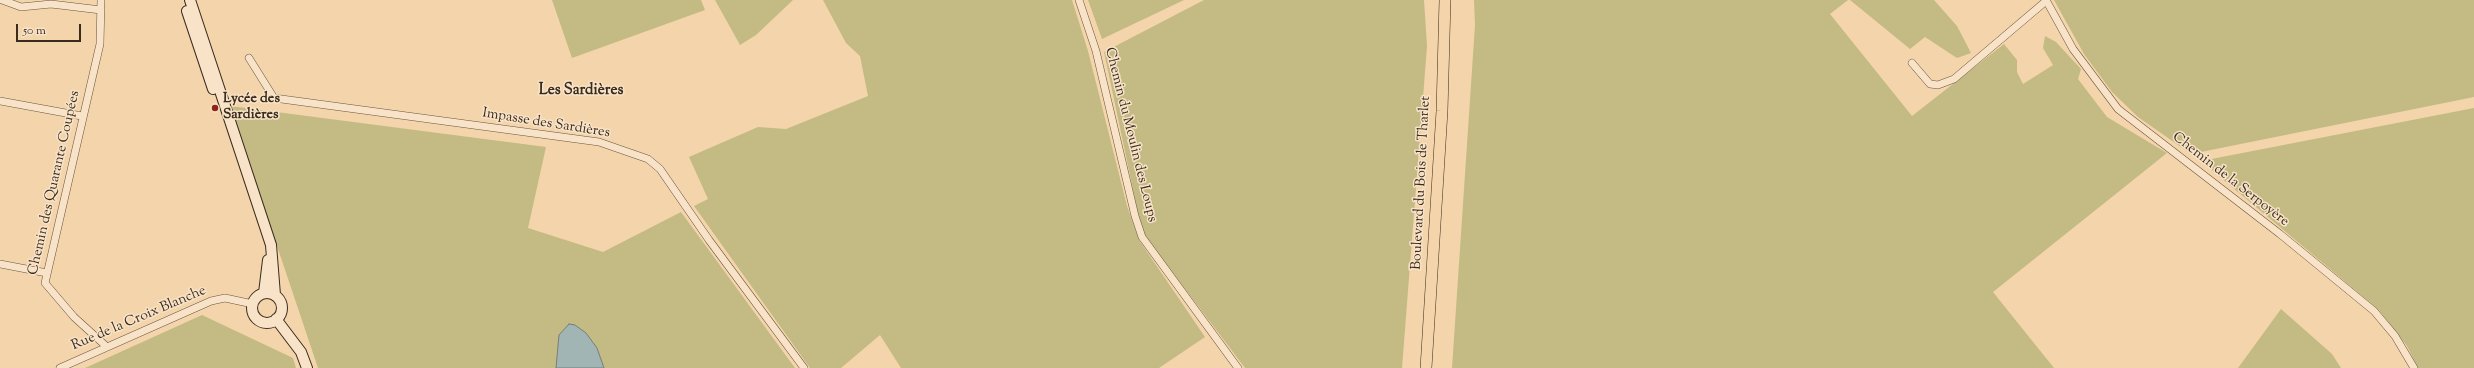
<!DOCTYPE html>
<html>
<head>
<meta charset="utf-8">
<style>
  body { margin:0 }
  #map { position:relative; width:2474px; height:368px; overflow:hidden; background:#f4d4aa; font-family:"Sorts Mill Goudy",serif }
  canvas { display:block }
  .scale { position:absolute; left:16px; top:24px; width:65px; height:18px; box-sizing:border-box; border:2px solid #3a2c1d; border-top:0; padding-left:5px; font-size:12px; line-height:14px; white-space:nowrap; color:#3a2c1d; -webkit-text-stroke:3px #f8e3c8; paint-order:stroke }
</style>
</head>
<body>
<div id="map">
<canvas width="2474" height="368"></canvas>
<div class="scale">50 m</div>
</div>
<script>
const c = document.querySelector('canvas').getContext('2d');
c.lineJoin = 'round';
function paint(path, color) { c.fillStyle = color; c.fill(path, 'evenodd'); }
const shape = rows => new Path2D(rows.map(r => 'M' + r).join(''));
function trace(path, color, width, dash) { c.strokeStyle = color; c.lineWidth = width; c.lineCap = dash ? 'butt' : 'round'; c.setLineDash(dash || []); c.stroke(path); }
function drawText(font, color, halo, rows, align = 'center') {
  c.font = font + ' "Sorts Mill Goudy",serif'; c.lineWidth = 3; c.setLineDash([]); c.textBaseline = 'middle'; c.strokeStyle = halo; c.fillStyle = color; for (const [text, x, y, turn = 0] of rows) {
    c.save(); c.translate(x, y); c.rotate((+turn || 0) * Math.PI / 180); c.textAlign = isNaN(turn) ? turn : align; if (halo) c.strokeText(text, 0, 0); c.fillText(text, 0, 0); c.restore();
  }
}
paint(shape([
  [552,0,701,0,705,10,572,58],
  [715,0,793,0,756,35,740,45],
  [823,0,1072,0,1088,51,1127,206,1139,240,1205,337,1159,368,901,368,880,335,841,368,810,368,694,206,708,199,689,157,758,127,786,129,868,96,860,56,846,43],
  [1088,0,1184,0,1102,39],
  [1204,0,1424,0,1427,46,1402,368,1245,368,1142,232,1104,52],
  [1474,0,1848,0,1830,14,1912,116,2004,44,2017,60,2017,72,2023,84,2053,65,2043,48,2045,36,2056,42,2081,69,2078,79,2107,117,2167,153,1993,292,2054,368,1452,368,1475,25],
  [1850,0,1934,0,1957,26,1971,53,1957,58,1925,37,1910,49],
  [2054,0,2474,0,2474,97,2191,154,2138,117,2112,92,2084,54],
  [230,106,546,147,528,228,603,252,681,212,795,368,318,368],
  [2474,108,2474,368,2418,368,2407,346,2379,310,2201,161],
  [2281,309,2332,354,2341,368,2238,368],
  [202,315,293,358,296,368,85,368]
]), '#c3bb83');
const water = shape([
  [569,324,575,325,586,333,597,348,604,368,556,368,559,335,569,324]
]);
paint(water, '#a0b5b4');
trace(water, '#777e78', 1);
const minor = shape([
  [2,0,21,7,51,4,101,10],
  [101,0,100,44,45,283,74,317,107,347],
  [1079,0,1096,51,1135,216,1142,237,1238,368],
  [2046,0,2073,49,2118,109,2280,234,2374,311,2395,336,2414,368],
  [249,58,274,98,599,142,648,159,660,169,709,240,804,368],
  [1912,63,1930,84,1938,85,1954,79,2046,1],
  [0,101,82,116],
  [0,264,47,273],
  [60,368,211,301,225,298,253,304]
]);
const secondary = shape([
  [190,0,271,245,275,295],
  [187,11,213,89],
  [264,293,268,260],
  '252 308a15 15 0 1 1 30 0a15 15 0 1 1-30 0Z',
  [276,319,301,352,307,368]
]);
const primary = shape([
  [1426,368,1442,111,1445,0]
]);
trace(minor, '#685640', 8);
trace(secondary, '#3a2c1d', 12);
trace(primary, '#3a2c1d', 12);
trace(minor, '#f8e3c8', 7);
trace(secondary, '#f8e3c8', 10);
trace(primary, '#f4d4aa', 11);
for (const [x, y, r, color] of [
  [215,108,4,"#8f2418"]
]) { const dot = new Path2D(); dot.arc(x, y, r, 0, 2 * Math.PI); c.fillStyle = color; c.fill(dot); trace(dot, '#f8e3c8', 1.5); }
drawText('bold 14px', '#3a2c1d', '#f8e3c8', [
  ["Lycée des",223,100],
  ["Sardières",223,116]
], 'left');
drawText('14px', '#3a2c1d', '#f8e3c8', [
  ["Impasse des Sardières",546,124,9],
  ["Chemin du Moulin des Loups",1130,135,76],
  ["Chemin de la Serpoyère",2230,180,38],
  ["Chemin des Quarante Coupées",55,183,-77],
  ["Boulevard du Bois de Tharlet",1422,183,-87],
  ["Rue de la Croix Blanche",139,319,-23]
]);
drawText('bold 15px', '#3a2c1d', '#f8e3c8', [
  ["Les Sardières",581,91]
]);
</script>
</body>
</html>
